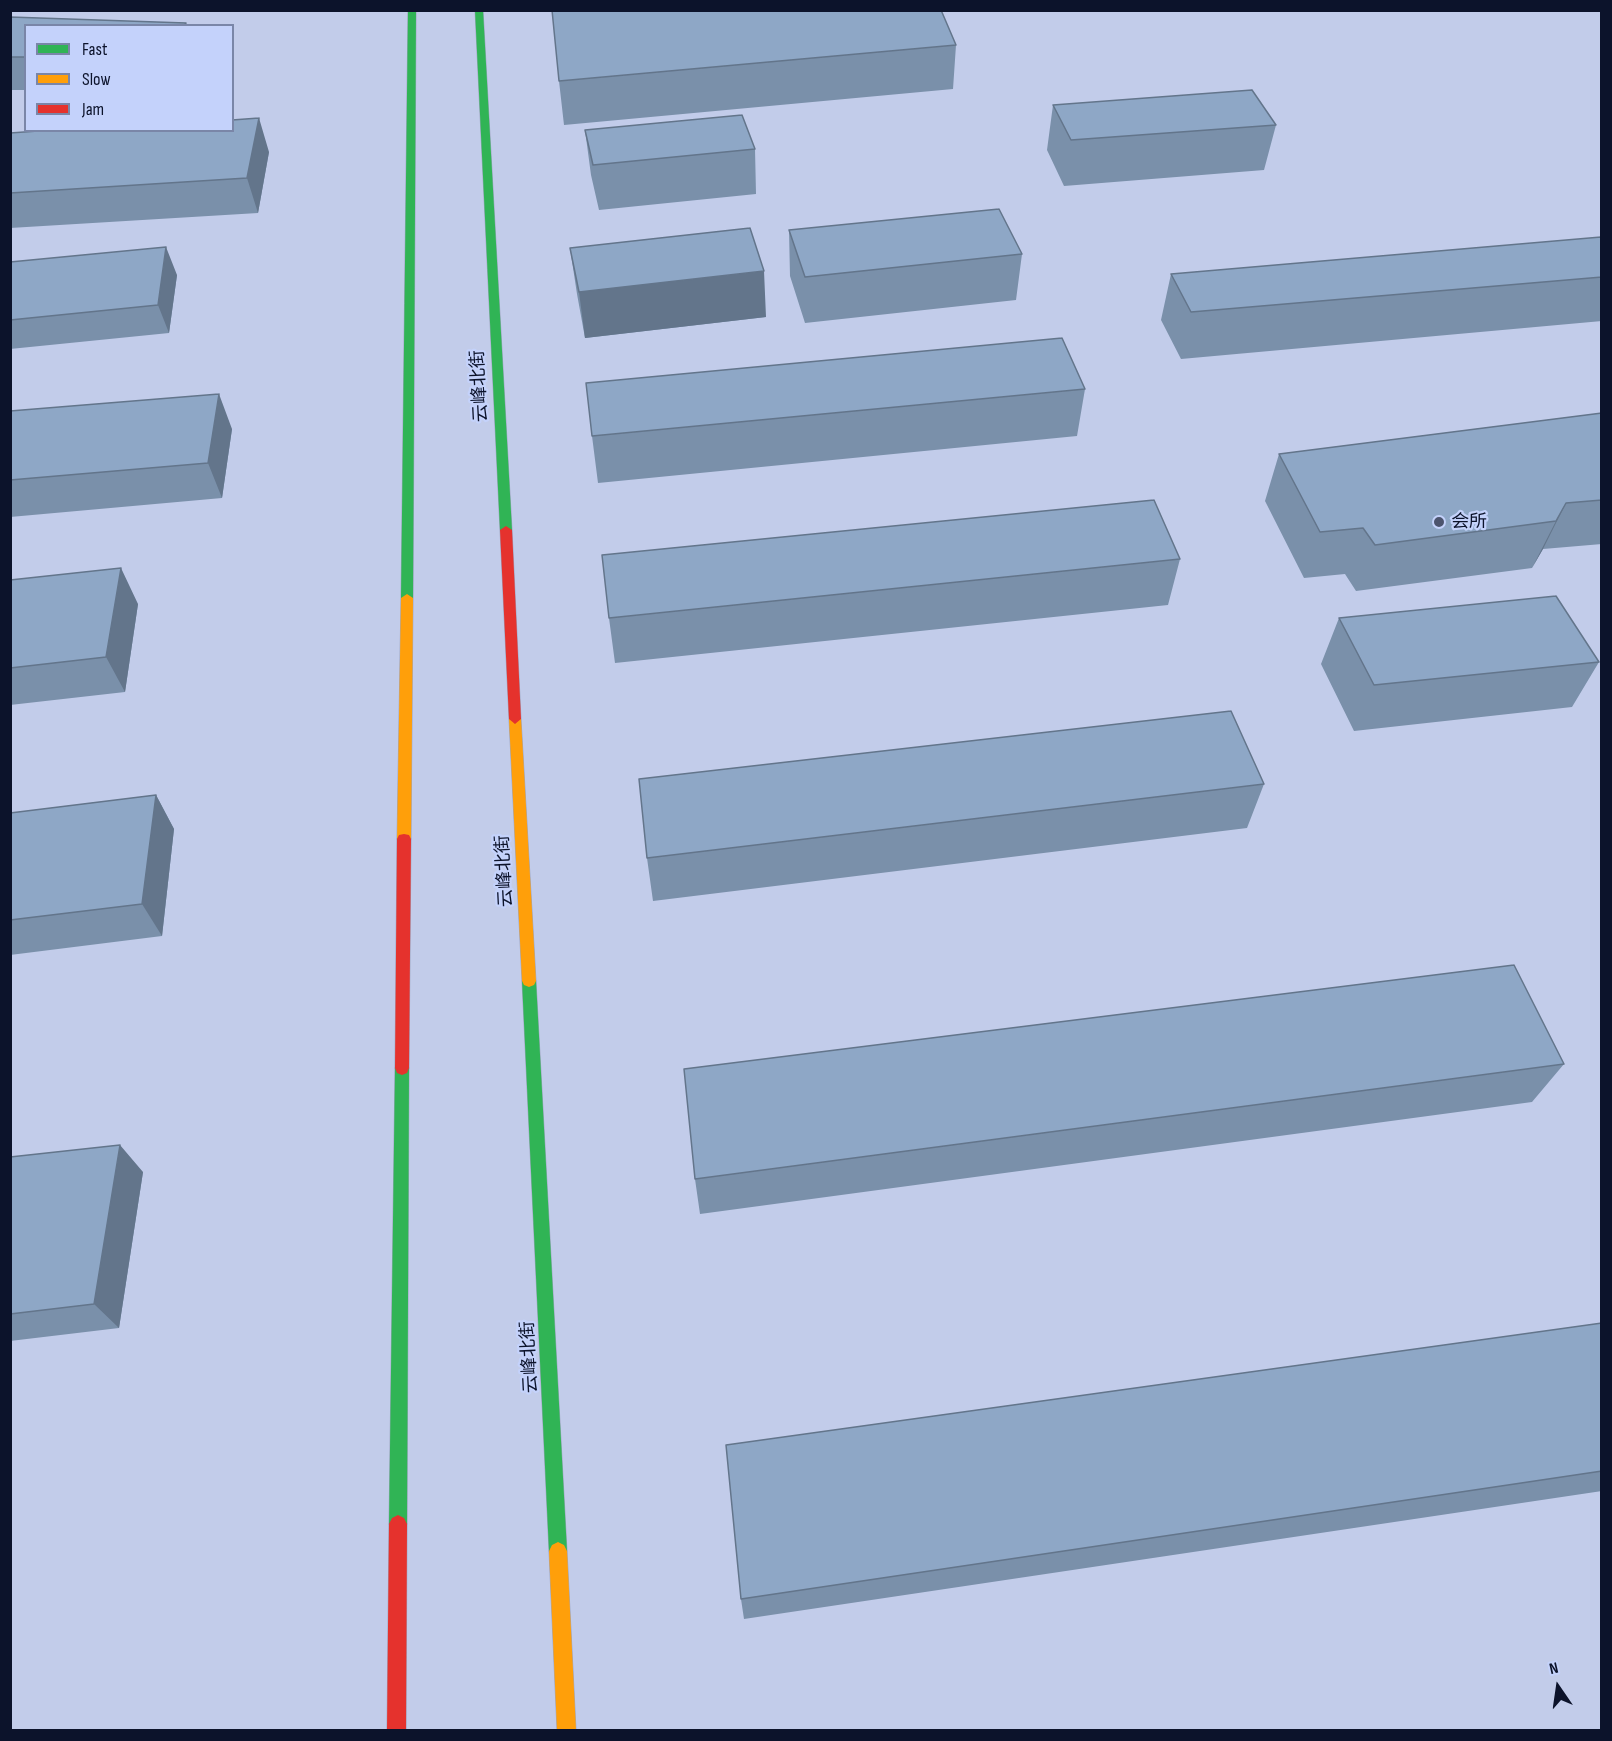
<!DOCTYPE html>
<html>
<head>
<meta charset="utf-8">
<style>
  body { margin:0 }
  #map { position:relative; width:1612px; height:1741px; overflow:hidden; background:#c2ccea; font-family:"Sofia Sans Condensed",sans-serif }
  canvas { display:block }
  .frame { position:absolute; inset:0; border:12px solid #0c132b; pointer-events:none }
  .legend { position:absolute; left:24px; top:24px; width:210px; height:108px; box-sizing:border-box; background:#c4d2fb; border:2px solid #7a86a8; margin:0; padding:8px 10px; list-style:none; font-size:18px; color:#0c132b }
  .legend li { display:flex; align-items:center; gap:12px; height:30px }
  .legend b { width:30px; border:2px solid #7a86a8 }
  .north { position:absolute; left:1528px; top:1657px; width:60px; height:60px; -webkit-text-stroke:4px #c4d2fb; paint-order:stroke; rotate:347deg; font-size:16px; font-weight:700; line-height:24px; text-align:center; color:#0c132b }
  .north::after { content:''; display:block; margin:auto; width:21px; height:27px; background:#0c132b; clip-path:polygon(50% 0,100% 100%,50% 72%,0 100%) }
</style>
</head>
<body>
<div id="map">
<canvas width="1612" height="1741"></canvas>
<div class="frame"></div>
<ul class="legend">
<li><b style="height:8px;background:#30b455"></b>Fast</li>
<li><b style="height:8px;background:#ff9f0a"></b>Slow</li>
<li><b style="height:8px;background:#e5322d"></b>Jam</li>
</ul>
<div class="north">N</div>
</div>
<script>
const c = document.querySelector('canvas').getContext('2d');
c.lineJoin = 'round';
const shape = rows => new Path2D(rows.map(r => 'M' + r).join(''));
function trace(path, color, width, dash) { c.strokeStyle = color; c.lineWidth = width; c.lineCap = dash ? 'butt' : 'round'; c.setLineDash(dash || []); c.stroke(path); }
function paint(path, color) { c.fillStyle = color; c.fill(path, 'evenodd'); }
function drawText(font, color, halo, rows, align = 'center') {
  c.font = font + ' "Sofia Sans Condensed","Noto Sans SC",sans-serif'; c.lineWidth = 4.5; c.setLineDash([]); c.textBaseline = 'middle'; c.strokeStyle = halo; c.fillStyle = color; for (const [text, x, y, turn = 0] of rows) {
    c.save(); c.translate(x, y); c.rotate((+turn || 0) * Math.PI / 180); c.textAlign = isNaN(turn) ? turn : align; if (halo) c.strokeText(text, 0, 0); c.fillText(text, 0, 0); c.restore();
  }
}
const fast = shape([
  [408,10,416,10,413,598,407,602,401,598,408,10],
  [475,10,483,10,512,530,506,534,500,530,475,10],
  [529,975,534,977,536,981,567,1551,564,1557,558,1560,552,1557,549,1551,522,981,524,977,529,975],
  [402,1061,407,1063,409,1068,407,1524,404,1530,398,1533,392,1530,389,1524,395,1068,397,1063,402,1061]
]);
const slow = shape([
  [407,594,413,598,411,839,409,843,404,844,399,843,397,839,401,598,407,594],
  [515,714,521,719,536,981,534,985,529,987,524,985,522,981,509,719,515,714],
  [558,1542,564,1545,567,1551,576,1730,557,1730,549,1551,552,1545,558,1542]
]);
const jam = shape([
  [506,526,512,530,521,719,515,724,509,719,500,530,506,526],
  [404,834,409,835,411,839,409,1068,407,1073,402,1075,397,1073,395,1068,397,839,399,835,404,834],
  [398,1515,404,1518,407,1524,406,1730,387,1730,389,1524,392,1518,398,1515]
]);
trace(fast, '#9da5bf', 1);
trace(slow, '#9da5bf', 1);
trace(jam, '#9da5bf', 1);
paint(fast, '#30b455');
paint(slow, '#ff9f0a');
paint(jam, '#e5322d');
paint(shape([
  [10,17,186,23,187,26,26,26,26,90,10,90],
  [956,45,953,89,564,125,559,81],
  [1053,105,1276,125,1264,170,1064,186,1047,150],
  [585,130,755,149,756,194,599,210,591,175],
  [10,133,269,152,258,213,10,228],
  [789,230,1022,254,1016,300,805,323,790,276],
  [1602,238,1602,321,1181,359,1161,320,1171,274],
  [570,248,766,317,585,338,577,294],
  [10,262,177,275,169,333,10,349],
  [1085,389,1077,436,598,483,592,436],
  [10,411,232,429,222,498,10,517],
  [1602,413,1602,544,1543,549,1532,568,1356,591,1345,574,1304,578,1265,501,1279,454],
  [1180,559,1168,605,615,663,609,618],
  [10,580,138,604,125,692,10,705],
  [1339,618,1599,662,1572,707,1354,731,1321,664],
  [1264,784,1247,828,653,901,647,858],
  [156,795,174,829,162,936,10,955,10,813],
  [1564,1064,1532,1102,700,1214,695,1179],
  [10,1157,143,1172,119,1328,10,1341],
  [1602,1323,1602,1491,744,1619,741,1599]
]), '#7a90aa');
paint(shape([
  [259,118,269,152,258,213,247,178],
  [166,247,177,275,169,333,158,305],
  [764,271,766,317,585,338,579,292],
  [219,394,232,429,222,498,208,463],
  [1566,503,1543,549,1532,568,1556,521],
  [121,568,138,604,125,692,106,657],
  [156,795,174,829,162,936,142,904],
  [120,1145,143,1172,119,1328,94,1304]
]), '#63758b');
const building = shape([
  [552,10,941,10,956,45,559,81,552,10],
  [10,17,186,23,184,26,26,26,26,57,10,57,10,17],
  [1252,90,1276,125,1071,140,1053,105,1252,90],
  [742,115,755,149,593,165,585,130,742,115],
  [259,118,247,178,10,193,10,133,52,130,232,130,232,120,259,118],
  [999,209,1022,254,805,277,789,230,999,209],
  [750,228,764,271,579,292,570,248,750,228],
  [1601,237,1602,277,1191,312,1171,274,1601,237],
  [166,247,158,305,10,320,10,262,166,247],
  [1062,338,1085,389,592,436,586,383,1062,338],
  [219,394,208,463,10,480,10,411,219,394],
  [1602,413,1602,500,1566,503,1556,521,1375,545,1363,528,1320,532,1279,454,1602,413],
  [1154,500,1180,559,609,618,602,555,1154,500],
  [121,568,106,657,10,668,10,580,121,568],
  [1556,596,1599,662,1374,685,1339,618,1556,596],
  [1231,711,1264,784,647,858,639,779,1231,711],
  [156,795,142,904,10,920,10,813,156,795],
  [1514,965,1564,1064,695,1179,684,1069,1514,965],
  [120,1145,94,1304,10,1314,10,1157,120,1145],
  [1602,1323,1602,1471,741,1599,726,1445,1602,1323]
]);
paint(building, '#8ea7c6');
trace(building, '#63758b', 1.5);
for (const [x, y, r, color] of [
  [1439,522,6,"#4c546e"]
]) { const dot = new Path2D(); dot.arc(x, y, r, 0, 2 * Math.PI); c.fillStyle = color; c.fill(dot); trace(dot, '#c4d2fb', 2); }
drawText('18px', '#0c132b', '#c4d2fb', [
  ["云峰北街",480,386,-93],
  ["云峰北街",505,871,-93],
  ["云峰北街",530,1357,-93]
]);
drawText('18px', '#0c132b', '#c4d2fb', [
  ["会所",1451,522]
], 'left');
</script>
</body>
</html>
